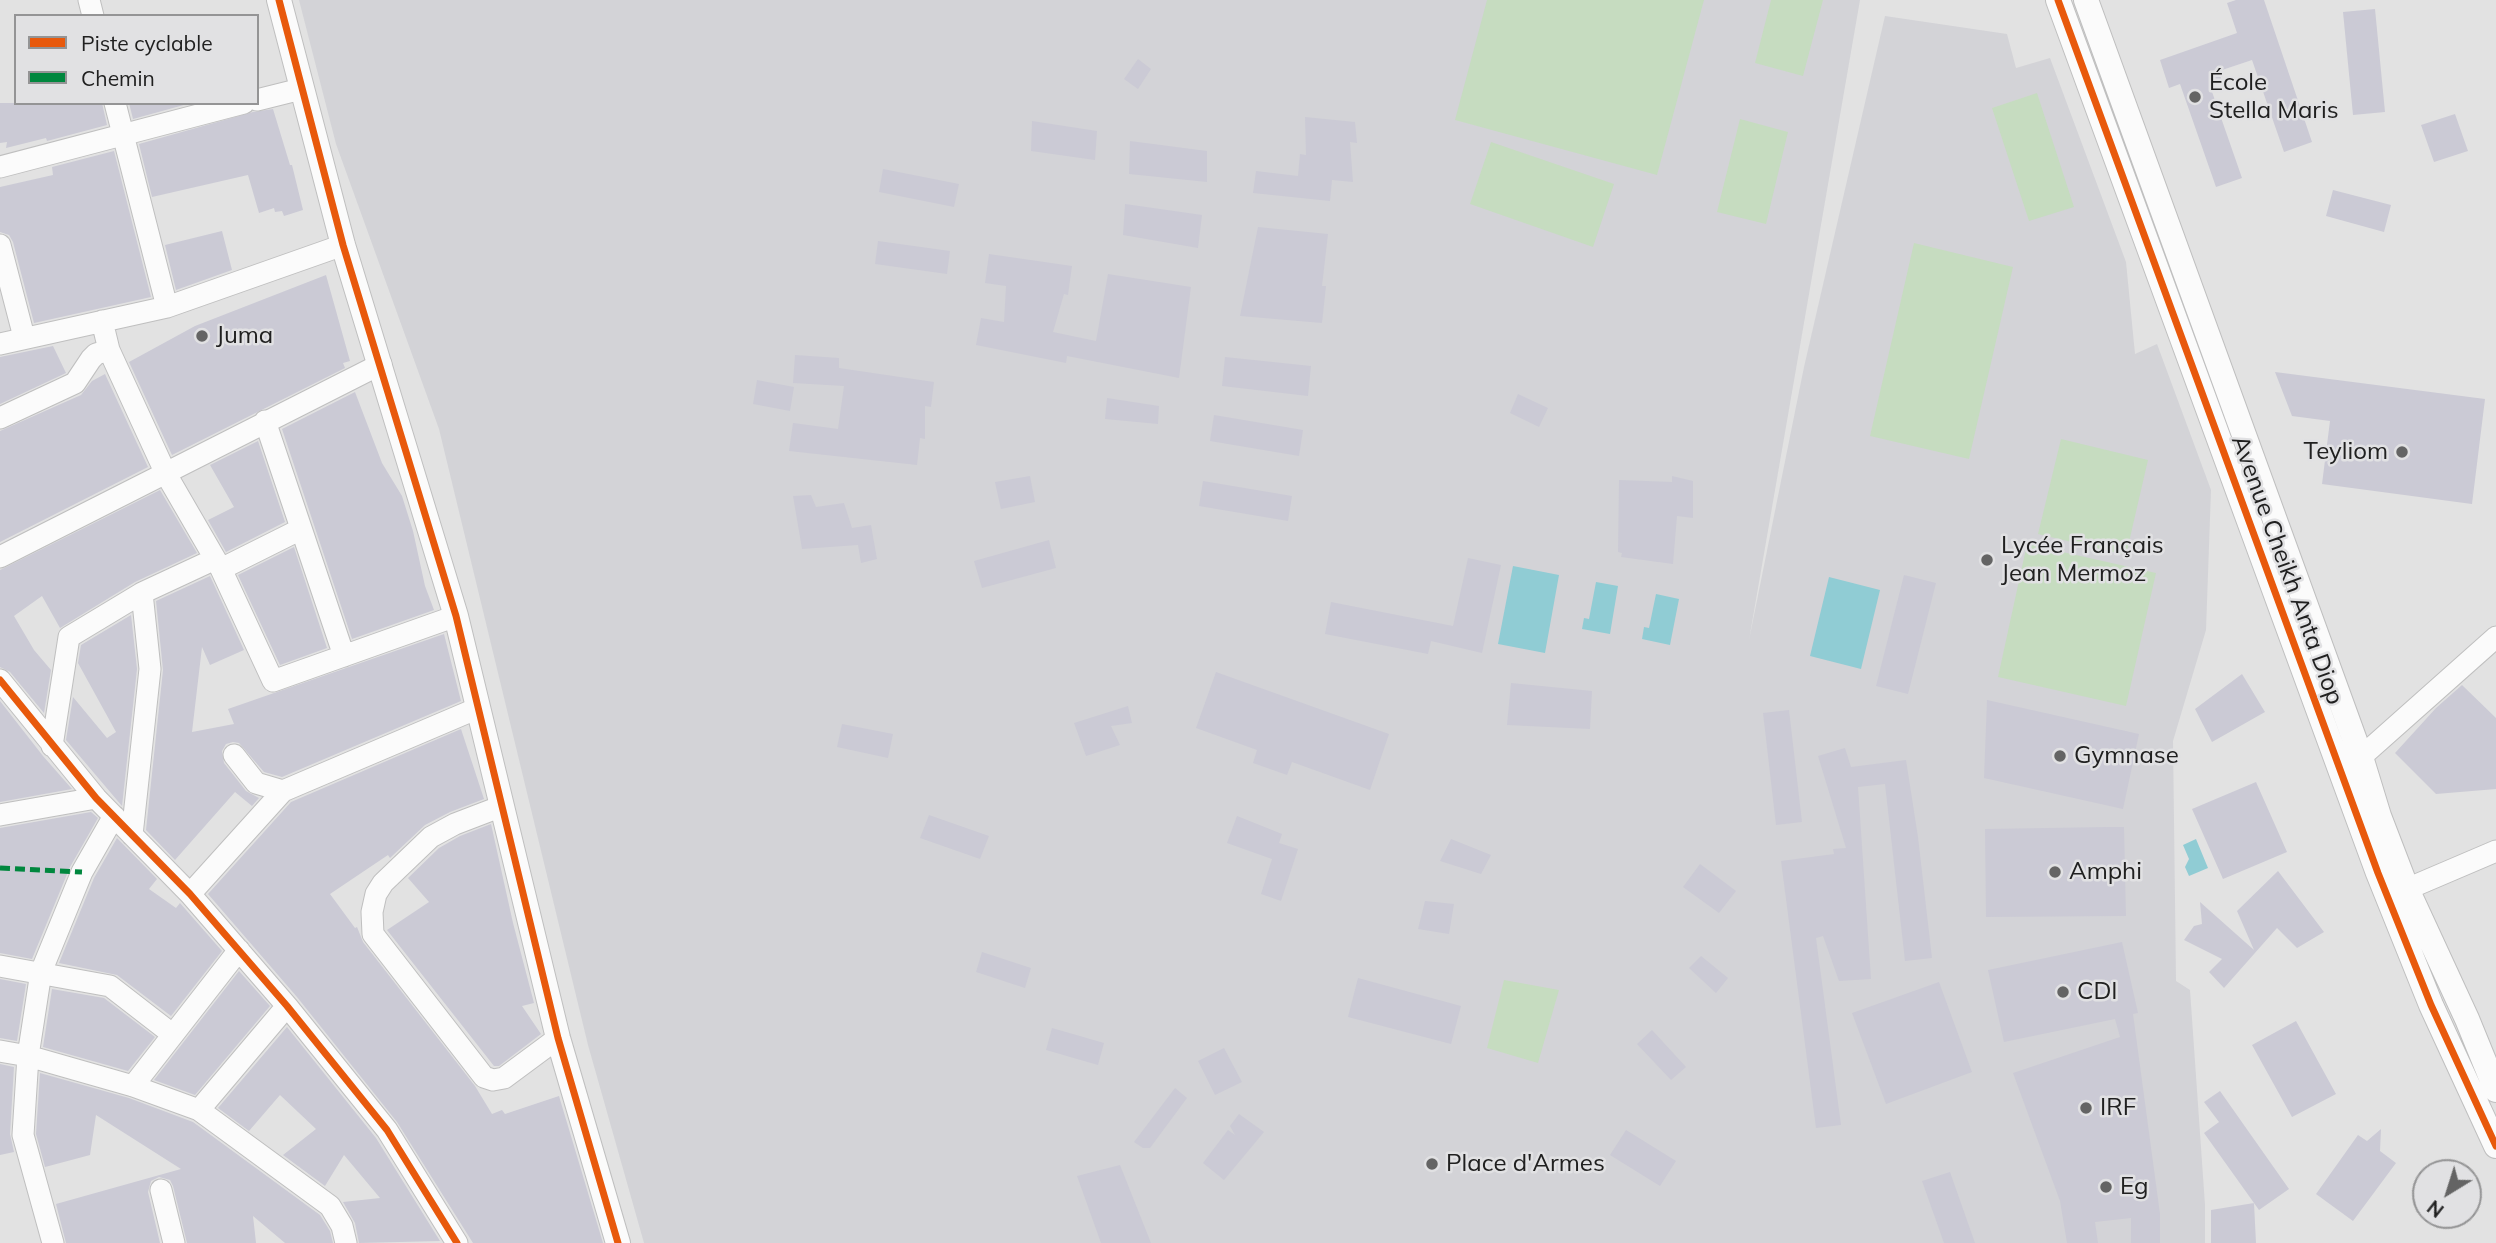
<!DOCTYPE html>
<html>
<head>
<meta charset="utf-8">
<style>
  body { margin:0 }
  #map { position:relative; width:2496px; height:1243px; overflow:hidden; background:#e2e2e2; font-family:Mulish,sans-serif }
  canvas { display:block }
  .legend { position:absolute; left:14px; top:14px; width:245px; height:91px; box-sizing:border-box; background:#e1e1e3; border:2px solid #949495; margin:0; padding:9px 12px; list-style:none; font-size:21px; color:#202020 }
  .legend li { display:flex; align-items:center; gap:14px; height:35px }
  .legend b { width:35px; border:2px solid #949495 }
  .north { position:absolute; left:2412px; top:1159px; width:70px; height:70px; box-sizing:border-box; background:#e1e1e3; border:2px solid #949495; border-radius:50%; rotate:218deg; font-size:19px; font-weight:700; line-height:28px; text-align:center; color:#202020 }
  .north::after { content:''; display:block; margin:auto; width:24px; height:32px; background:#646464; clip-path:polygon(50% 0,100% 100%,50% 72%,0 100%) }
</style>
</head>
<body>
<div id="map">
<canvas width="2496" height="1243"></canvas>
<ul class="legend">
<li><b style="height:9px;background:#e8590c"></b>Piste cyclable</li>
<li><b style="height:9px;background:#00873e"></b>Chemin</li>
</ul>
<div class="north">N</div>
</div>
<script>
const c = document.querySelector('canvas').getContext('2d');
c.lineJoin = 'round';
function paint(path, color) { c.fillStyle = color; c.fill(path, 'evenodd'); }
const shape = rows => new Path2D(rows.map(r => 'M' + r).join(''));
function trace(path, color, width, dash) { c.strokeStyle = color; c.lineWidth = width; c.lineCap = dash ? 'butt' : 'round'; c.setLineDash(dash || []); c.stroke(path); }
function drawText(font, color, halo, rows, align = 'center') {
  c.font = font + ' Mulish,sans-serif'; c.lineWidth = 5; c.setLineDash([]); c.textBaseline = 'middle'; c.strokeStyle = halo; c.fillStyle = color; for (const [text, x, y, turn = 0] of rows) {
    c.save(); c.translate(x, y); c.rotate((+turn || 0) * Math.PI / 180); c.textAlign = isNaN(turn) ? turn : align; if (halo) c.strokeText(text, 0, 0); c.fillText(text, 0, 0); c.restore();
  }
}
paint(shape([
  [299,0,1860,0,1749,640,1804,367,1885,16,2007,34,2016,68,2050,58,2126,262,2135,354,2157,344,2211,490,2206,630,2173,741,2176,981,2190,990,2205,1205,2205,1243,644,1243,588,1045,439,429,336,144]
]), '#d3d3d7');
paint(shape([
  [1487,0,1704,0,1657,175,1455,120],
  [1771,0,1823,0,1803,76,1755,63],
  [2037,93,2074,207,2029,221,1992,108],
  [1740,119,1788,132,1766,224,1717,212],
  [1491,142,1614,184,1593,247,1470,204],
  [1914,243,2013,267,1969,459,1870,436],
  [2061,439,2148,460,2126,555,2038,534],
  [2027,544,2156,573,2126,706,1998,677],
  [1504,980,1559,990,1538,1063,1487,1048]
]), '#c6dcc0');
paint(shape([
  [1513,566,1559,575,1545,653,1498,644],
  [1829,577,1880,590,1861,669,1810,656],
  [1596,582,1618,586,1610,634,1582,629,1584,618,1589,619],
  [1656,594,1679,599,1670,645,1642,639,1644,627,1649,628],
  [2196,839,2208,868,2189,876,2185,867,2189,859,2183,845]
]), '#90ccd4');
paint(shape([
  [2236,0,2264,0,2312,142,2284,152,2252,60,2219,71,2222,82,2210,86,2242,178,2216,187,2180,84,2169,88,2160,60,2237,33,2227,3],
  [2375,9,2385,112,2353,115,2343,12],
  [1138,59,1151,69,1138,89,1124,79],
  [0,103,102,103,107,125,47,141,46,138,6,148,7,142,0,143],
  [129,103,191,103,133,119],
  [273,109,290,165,292,165,303,210,284,216,282,211,275,212,274,208,259,213,248,175,152,197,139,144,253,112],
  [2455,114,2468,151,2434,162,2421,125],
  [1305,117,1355,122,1357,143,1350,142,1353,182,1332,180,1330,201,1253,193,1256,171,1298,176,1300,154,1306,155],
  [1032,121,1097,131,1095,160,1031,151],
  [1130,141,1207,151,1207,182,1129,174],
  [114,151,151,297,34,323,13,242,9,235,0,232,0,187,53,175,52,167],
  [883,169,959,184,954,207,879,192],
  [2333,190,2391,205,2384,232,2326,216],
  [1125,204,1202,215,1198,248,1123,235],
  [1258,227,1328,234,1322,286,1326,286,1322,323,1240,316],
  [222,231,232,270,176,290,165,245],
  [878,241,950,251,947,274,875,264],
  [989,254,1072,266,1068,295,1064,294,1053,332,1096,341,1108,274,1191,287,1179,378,1067,356,1066,363,976,345,981,318,1004,322,1006,286,985,283],
  [326,275,350,361,343,363,345,368,172,455,129,362,195,326],
  [53,346,66,373,0,404,0,357],
  [795,355,839,358,839,368,934,382,931,407,925,406,925,439,920,438,917,465,789,451,793,423,838,429,844,386,793,383],
  [1225,357,1311,366,1308,396,1222,386],
  [2275,372,2485,399,2472,504,2322,484,2330,421,2292,416],
  [105,374,148,467,0,542,0,431,81,395,92,381],
  [757,380,794,387,790,411,753,404],
  [355,392,382,463,402,496,413,531,425,586,434,610,352,639,282,429],
  [1518,394,1548,408,1539,427,1510,413],
  [1107,398,1159,406,1158,424,1105,419],
  [1214,415,1303,430,1299,456,1210,441],
  [258,441,285,522,226,552,208,520,234,507,210,465],
  [1030,476,1035,502,1001,509,995,482],
  [1672,476,1693,481,1693,518,1677,516,1673,564,1621,557,1622,553,1618,552,1619,480,1672,482],
  [1203,481,1292,496,1288,521,1199,506],
  [160,490,197,553,135,582,60,628,42,596,14,616,34,650,51,670,44,713,10,672,0,667,0,570],
  [811,495,816,507,844,503,852,528,871,525,877,559,861,563,858,545,802,549,793,496],
  [1049,540,1056,568,982,588,974,561],
  [294,547,327,648,280,665,238,575],
  [1468,558,1501,565,1482,653,1431,641,1428,654,1325,634,1331,602,1453,626],
  [1904,575,1936,583,1908,694,1876,686],
  [210,576,244,650,210,665,202,647,192,732,234,724,228,709,444,634,461,701,282,777,264,772,239,743,233,742,226,744,222,751,224,763,246,791,259,798,252,806,235,792,175,860,146,830,163,670,156,601],
  [131,615,137,669,122,806,66,740,73,697,107,738,116,732,78,663,81,645],
  [1216,672,1389,734,1370,790,1292,762,1287,775,1253,763,1257,750,1196,728],
  [2242,674,2265,712,2212,742,2195,709],
  [1511,683,1592,691,1590,729,1507,725],
  [2462,685,2496,718,2496,789,2436,794,2395,753,2436,708],
  [1987,700,2139,734,2123,809,1984,778],
  [0,701,43,756,72,789,0,802],
  [1128,706,1132,723,1111,726,1120,745,1086,756,1074,723],
  [1789,710,1802,822,1776,825,1763,713],
  [842,724,893,734,888,758,837,747],
  [461,729,484,799,450,812,425,825,390,858,388,855,330,894,355,928,357,927,363,942,475,1086,492,1114,502,1110,505,1114,559,1096,603,1243,473,1243,397,1122,297,997,208,894,291,802],
  [1845,748,1851,767,1906,760,1918,837,1932,958,1905,961,1885,784,1858,787,1871,979,1839,981,1823,936,1816,938,1841,1125,1816,1128,1781,861,1834,854,1833,849,1846,848,1818,756],
  [2256,782,2287,852,2223,879,2192,809],
  [91,812,98,818,70,867,32,959,0,953,0,828],
  [929,815,989,836,980,859,920,838],
  [1237,816,1282,834,1279,843,1298,849,1281,901,1261,894,1272,859,1227,843],
  [491,824,513,923,534,1003,522,1006,541,1034,499,1066,494,1066,387,930,429,902,408,878,439,848,460,836],
  [2109,827,2124,827,2126,916,1986,917,1985,829],
  [117,838,157,879,149,889,176,908,180,903,222,951,171,1016,117,975,59,963,94,878],
  [1451,839,1491,855,1481,874,1440,861],
  [1700,864,1736,891,1719,913,1683,887],
  [2278,871,2324,932,2297,948,2277,928,2224,988,2209,972,2222,959,2184,940,2194,926,2202,924,2200,902,2254,950,2237,911],
  [1425,901,1454,904,1449,934,1418,929],
  [2122,942,2138,1013,2133,1014,2160,1214,2160,1243,2131,1243,2131,1218,2095,1222,2098,1243,2067,1243,2060,1201,2013,1073,2120,1037,2115,1019,2004,1042,1988,970],
  [982,952,1031,968,1025,988,976,972],
  [1701,956,1728,978,1716,993,1689,968],
  [239,971,270,1006,195,1095,154,1080],
  [1358,978,1461,1006,1451,1044,1348,1017],
  [0,979,26,984,17,1041,0,1038],
  [1939,982,1972,1072,1886,1104,1852,1013],
  [52,989,104,998,155,1037,128,1071,43,1047],
  [2296,1021,2336,1094,2292,1117,2252,1045],
  [287,1027,376,1138,440,1241,359,1243,355,1223,343,1202,380,1198,344,1155,325,1186,283,1155,316,1129,280,1095,249,1131,218,1108],
  [1052,1028,1104,1043,1098,1065,1046,1050],
  [1652,1030,1686,1067,1671,1080,1637,1044],
  [1224,1048,1242,1082,1215,1095,1198,1061],
  [0,1064,14,1067,10,1134,14,1152,0,1155],
  [40,1073,129,1098,193,1122,320,1215,330,1231,333,1243,285,1243,253,1216,256,1243,187,1243,173,1186,170,1180,159,1177,151,1181,148,1192,160,1243,66,1243,56,1204,181,1169,96,1115,90,1155,45,1167,36,1134],
  [1175,1088,1187,1098,1150,1148,1143,1148,1134,1142],
  [2220,1091,2289,1189,2259,1210,2204,1133,2219,1122,2204,1102],
  [1239,1114,1264,1132,1224,1180,1203,1163,1228,1130,1235,1135,1230,1126],
  [2381,1129,2380,1151,2396,1163,2353,1221,2316,1194,2358,1135,2367,1141],
  [1626,1130,1676,1161,1660,1186,1610,1155],
  [1120,1165,1151,1243,1101,1243,1077,1176],
  [1950,1172,1975,1243,1944,1243,1922,1181],
  [2254,1203,2256,1243,2211,1243,2211,1210]
]), '#cbcad5');
const minor = shape([
  [89,0,93,16],
  [257,100,301,89],
  [115,103,167,307],
  [0,167,244,103],
  [0,245,24,337],
  [102,321,109,350,166,474,221,569,273,681,456,616],
  [0,344,167,307,343,245],
  [0,418,75,383,91,359,96,354,109,350],
  [265,421,344,656],
  [0,557,381,364],
  [221,569,301,529],
  [0,680,96,798,190,894,287,1006,387,1130,457,1243],
  [52,746,69,637,142,593,215,559],
  [234,755,256,783,283,791],
  [2361,757,2496,637],
  [502,806,455,824,431,837,383,883,376,894,372,912,373,934,484,1077,493,1080,504,1078,558,1038],
  [0,815,96,798],
  [132,835,150,669,142,593],
  [2407,889,2496,851],
  [190,894,283,791,478,708],
  [0,966,110,986,172,1034],
  [0,1051,28,1056,133,1086,199,1110,330,1206,342,1226,346,1243],
  [133,1086,239,950],
  [199,1110,287,1006],
  [161,1190,174,1243],
  [53,1243,23,1135,28,1056,41,972,82,872,114,816]
]);
const tertiary = shape([
  [279,0,343,245,456,616,558,1038,618,1243],
  [2058,0,2378,873,2431,1005,2496,1146],
  [2086,0,2361,757,2379,816,2407,889,2467,1019,2496,1090]
]);
trace(minor, '#bfbfbf', 23);
trace(tertiary, '#bfbfbf', 26);
trace(minor, '#fbfbfb', 21);
trace(tertiary, '#fbfbfb', 24);
trace(shape([
  [0,868,82,872]
]), '#00873e', 5, [10, 5]);
trace(shape([
  [279,0,343,245,456,616,558,1038,618,1243],
  [2058,0,2378,873,2431,1005,2496,1146],
  [0,680,96,798,190,894,287,1006,387,1130,457,1243]
]), '#e8590c', 7);
for (const [x, y, r, color] of [
  [2195,97,7,"#646464"],
  [202,336,7,"#646464"],
  [2402,452,7,"#646464"],
  [1987,560,7,"#646464"],
  [2060,756,7,"#646464"],
  [2055,872,7,"#646464"],
  [2063,992,7,"#646464"],
  [2086,1108,7,"#646464"],
  [1432,1164,7,"#646464"],
  [2106,1187,7,"#646464"]
]) { const dot = new Path2D(); dot.arc(x, y, r, 0, 2 * Math.PI); c.fillStyle = color; c.fill(dot); trace(dot, '#e1e1e3', 2.5); }
drawText('24px', '#202020', '#e1e1e3', [
  ["École",2209,83],
  ["Stella Maris",2209,111],
  ["Juma",216,336],
  ["Teyliom",2388,452,"right"],
  ["Lycée Français",2001,546],
  ["Jean Mermoz",2001,574],
  ["Gymnase",2074,756],
  ["Amphi",2069,872],
  ["CDI",2077,992],
  ["IRF",2100,1108],
  ["Place d'Armes",1446,1164],
  ["Eg",2120,1187]
], 'left');
drawText('24px', '#202020', '#e1e1e3', [
  ["Avenue Cheikh Anta Diop",2287,570,70]
]);
</script>
</body>
</html>
